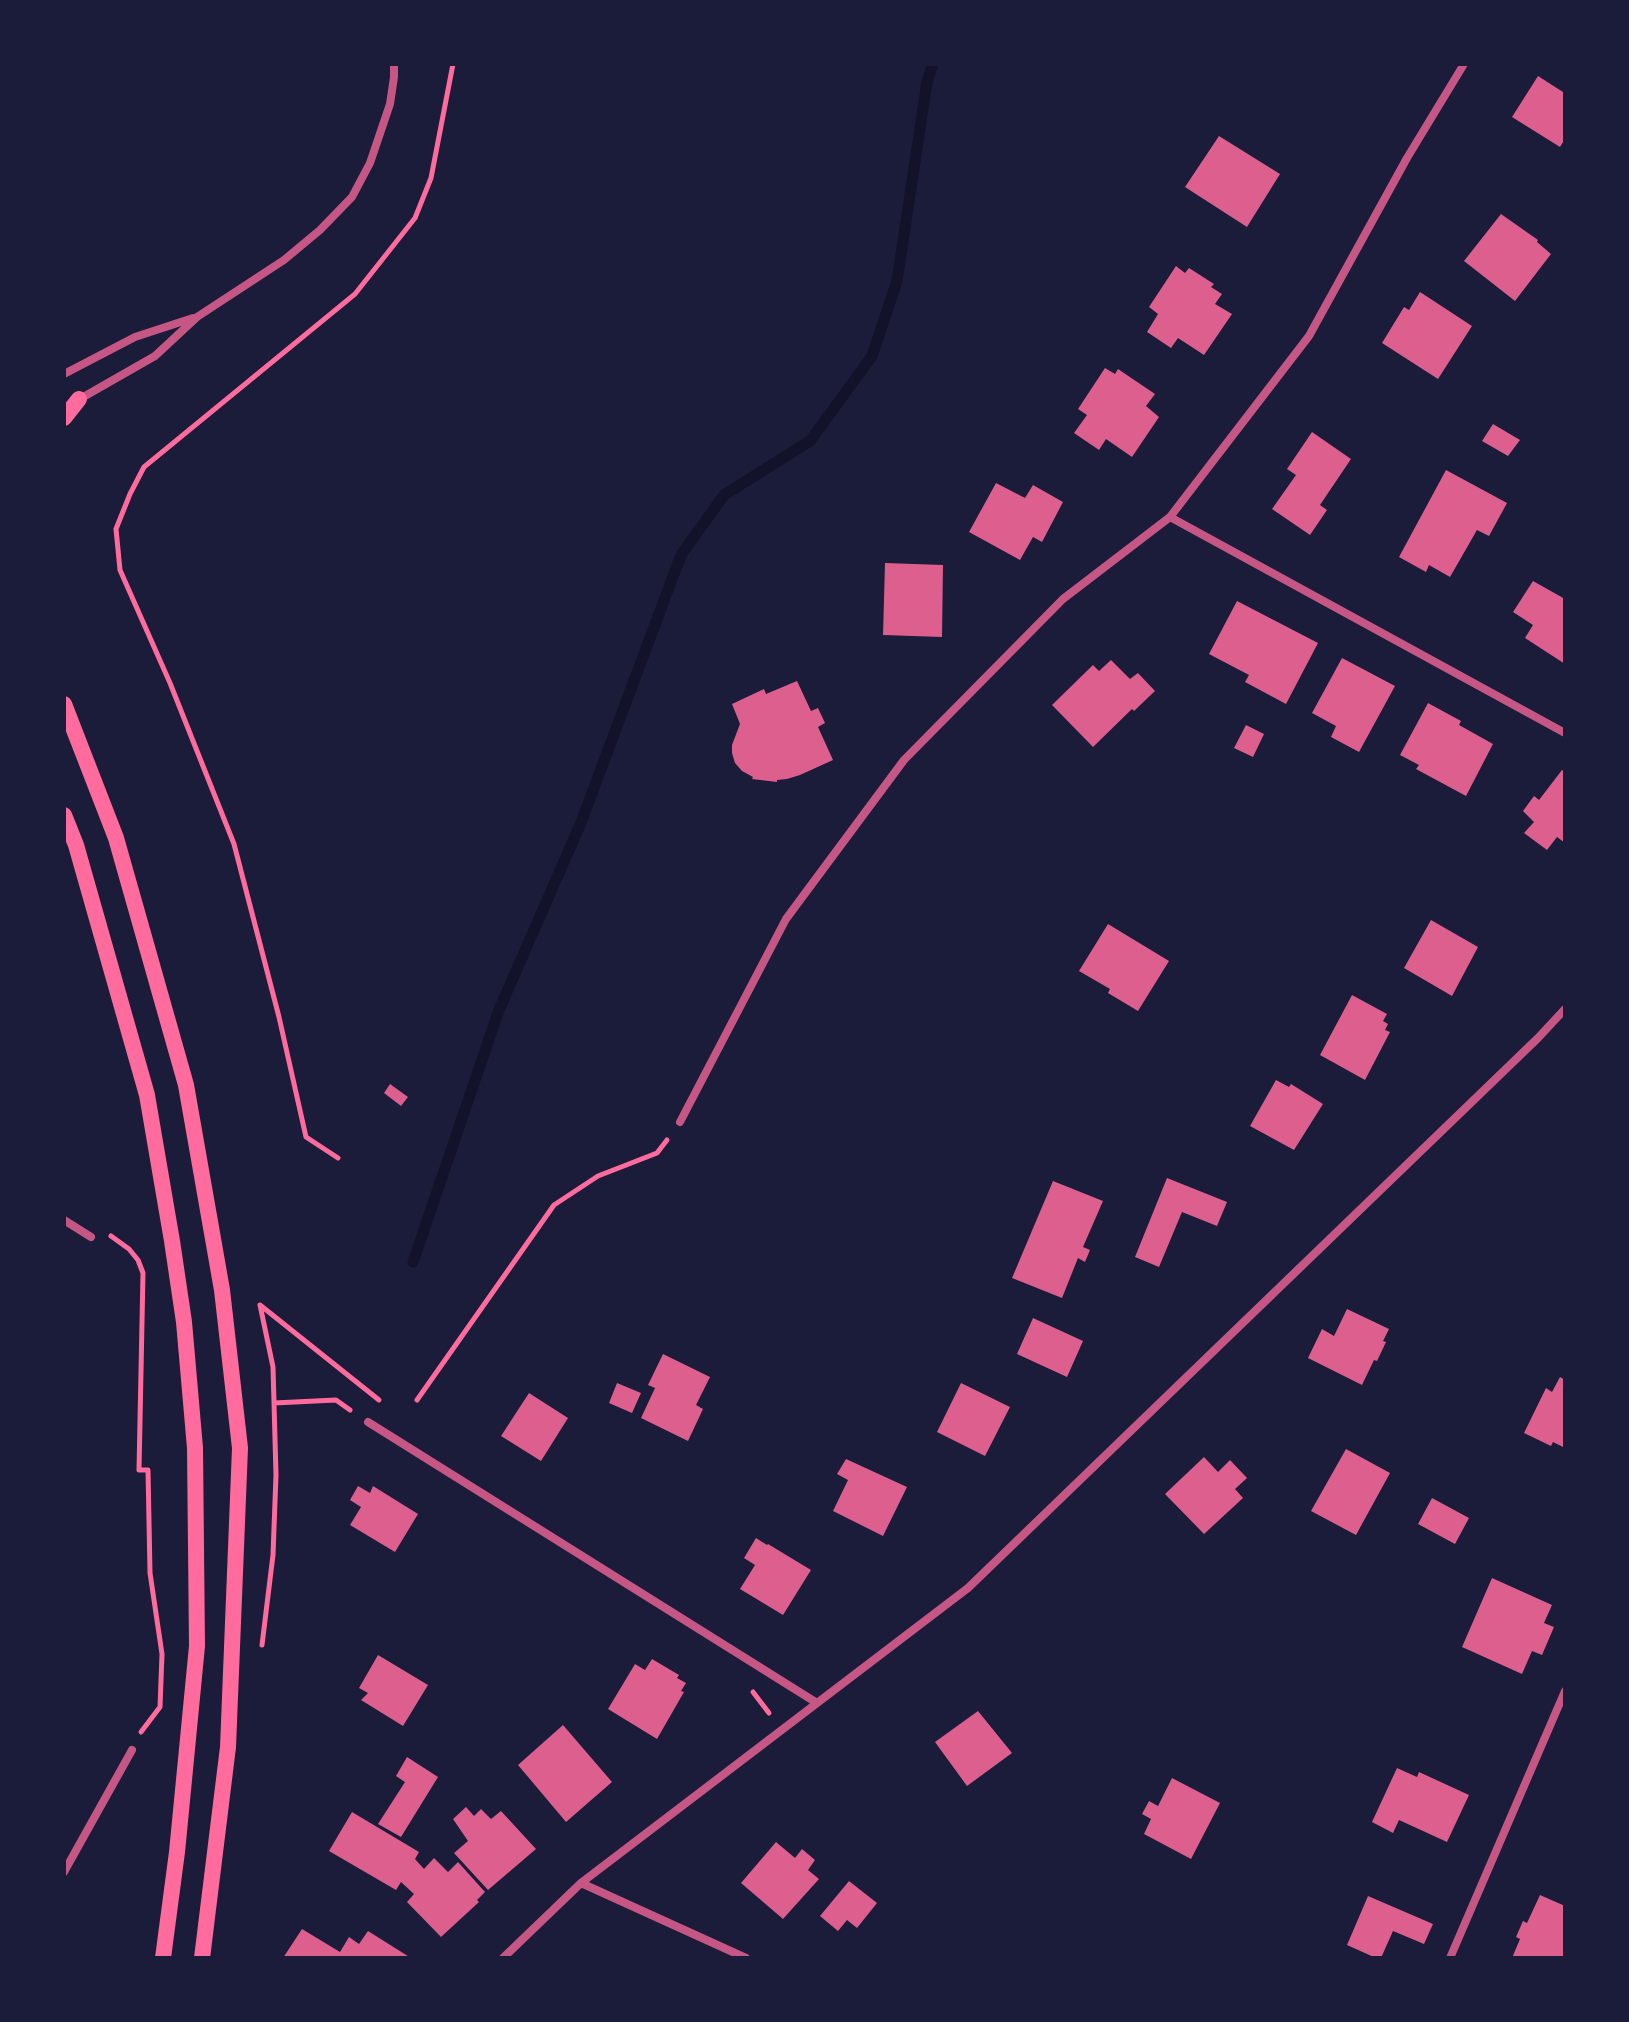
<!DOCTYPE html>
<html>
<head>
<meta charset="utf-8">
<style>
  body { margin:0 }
  #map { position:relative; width:1629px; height:2022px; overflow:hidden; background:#1b1b3a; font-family:Lato,sans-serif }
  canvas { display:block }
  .frame { position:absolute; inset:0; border:66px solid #1b1b3a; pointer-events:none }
</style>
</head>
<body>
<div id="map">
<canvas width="1629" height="2022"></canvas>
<div class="frame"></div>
</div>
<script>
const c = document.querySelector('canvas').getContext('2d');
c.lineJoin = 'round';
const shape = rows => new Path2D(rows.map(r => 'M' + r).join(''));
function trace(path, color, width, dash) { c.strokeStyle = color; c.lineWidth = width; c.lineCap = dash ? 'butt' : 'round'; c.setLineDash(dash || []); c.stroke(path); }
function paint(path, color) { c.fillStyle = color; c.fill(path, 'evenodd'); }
trace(shape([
  [413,1262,499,1010,580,825,681,555,724,495,810,441,872,356,897,281,927,82,933,64]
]), '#12122b', 11);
paint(shape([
  [1538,76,1563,92,1565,88,1565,139,1560,147,1512,117],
  [1219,136,1280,174,1247,227,1185,187],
  [1501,214,1538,240,1537,242,1551,254,1515,301,1464,261],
  [1176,266,1185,273,1189,268,1214,284,1211,287,1222,294,1215,304,1232,314,1204,355,1178,338,1171,348,1147,332,1158,314,1149,307],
  [1420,292,1472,326,1438,379,1382,343,1404,307,1409,310],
  [1105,368,1115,374,1118,369,1155,394,1146,406,1159,417,1132,457,1106,439,1099,450,1074,433,1087,415,1078,409],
  [1493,424,1520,440,1508,456,1482,441],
  [1312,432,1351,459,1320,505,1327,510,1310,535,1272,509,1296,475,1287,469],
  [1446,470,1507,503,1489,536,1477,530,1450,577,1429,565,1426,572,1399,557],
  [996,483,1025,498,1033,485,1063,502,1042,542,1033,537,1020,560,969,532],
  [885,563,943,565,942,637,883,635],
  [1533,581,1565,599,1565,664,1525,638,1533,625,1513,612],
  [1237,601,1318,643,1286,704,1245,682,1249,675,1209,654],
  [1342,658,1395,686,1359,752,1331,737,1336,726,1312,713],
  [1111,660,1130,679,1138,673,1155,691,1134,711,1132,709,1093,747,1052,705,1093,665,1099,671],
  [797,681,811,711,818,708,825,723,818,727,833,760,800,775,787,779,777,780,777,782,752,779,753,777,742,771,735,763,732,753,732,745,740,724,732,704,764,689,766,694],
  [1428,703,1461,721,1459,725,1493,744,1466,796,1416,769,1419,765,1400,755],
  [1246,725,1264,734,1253,757,1234,748],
  [1562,770,1565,772,1565,843,1557,837,1547,850,1524,833,1534,822,1523,811,1534,796,1539,800],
  [1431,920,1478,947,1452,996,1404,968],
  [1108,924,1169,961,1138,1011,1108,993,1110,989,1079,971],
  [1352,995,1387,1014,1383,1021,1388,1024,1385,1030,1390,1032,1365,1080,1320,1055],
  [1276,1080,1289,1087,1291,1084,1323,1104,1294,1150,1250,1126],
  [390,1084,408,1097,401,1106,384,1093],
  [1167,1178,1227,1202,1217,1226,1182,1212,1159,1267,1135,1257],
  [1053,1181,1103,1201,1083,1247,1090,1250,1085,1262,1078,1258,1062,1298,1012,1278],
  [1347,1309,1389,1329,1383,1341,1386,1342,1377,1361,1374,1360,1362,1385,1308,1358,1322,1329,1334,1336],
  [1033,1318,1083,1341,1067,1377,1017,1354],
  [663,1354,710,1377,696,1405,703,1409,688,1441,641,1418,655,1388,648,1385],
  [1560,1377,1565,1380,1565,1446,1563,1447,1553,1442,1551,1446,1524,1433,1546,1388,1552,1392],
  [617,1383,641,1393,632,1413,609,1403],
  [961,1383,1010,1407,985,1456,937,1432],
  [529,1393,568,1418,541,1461,501,1436],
  [1346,1449,1390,1473,1356,1535,1311,1511],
  [1204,1457,1218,1472,1230,1460,1247,1478,1235,1489,1243,1498,1204,1534,1165,1494],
  [846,1459,907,1487,883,1536,833,1511,848,1480,837,1474],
  [358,1486,370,1493,373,1486,418,1514,395,1552,350,1525,361,1507,350,1500],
  [1432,1498,1469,1518,1455,1544,1418,1524],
  [756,1538,767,1545,768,1544,811,1570,783,1615,740,1589,755,1565,744,1558],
  [1492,1578,1552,1605,1544,1623,1554,1627,1542,1655,1532,1651,1522,1674,1462,1647],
  [378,1655,428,1685,403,1726,361,1700,368,1693,359,1688],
  [652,1659,679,1675,677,1678,686,1683,681,1691,684,1692,657,1739,608,1709,635,1664,645,1670],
  [978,1711,1012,1753,967,1786,935,1742],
  [563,1725,612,1782,566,1822,518,1765],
  [407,1757,438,1777,401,1837,378,1824,405,1782,396,1776],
  [1397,1768,1417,1777,1419,1772,1469,1795,1447,1842,1399,1820,1393,1833,1372,1822],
  [1172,1778,1220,1803,1191,1859,1144,1834,1151,1819,1142,1814,1149,1801,1158,1806],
  [466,1807,474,1816,481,1809,491,1819,501,1811,536,1849,488,1890,454,1853,468,1841,453,1819],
  [352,1812,419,1852,415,1859,424,1869,434,1858,448,1872,458,1862,485,1892,477,1900,479,1902,441,1937,407,1902,414,1894,401,1882,396,1890,329,1851],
  [776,1842,795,1858,802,1849,815,1860,808,1870,819,1879,783,1919,741,1883],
  [849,1881,877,1903,857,1928,847,1920,838,1931,820,1916],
  [1540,1895,1565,1906,1565,1958,1512,1958,1520,1939,1516,1937,1523,1921,1527,1923],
  [1368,1896,1433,1924,1424,1944,1393,1931,1381,1958,1376,1958,1347,1945],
  [302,1929,340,1952,349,1937,359,1944,368,1931,411,1958,283,1958]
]), '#dd5f8e');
trace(shape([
  [338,1158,306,1137,279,1017,234,844,170,683,120,570,116,529,130,494,144,467,355,294,415,218,431,178,453,64],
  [111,1236,129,1249,138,1260,143,1273,139,1470,148,1470,150,1573,162,1654,160,1707,141,1732],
  [417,1400,554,1205,598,1176,657,1153,667,1140],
  [274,1403,336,1400,350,1410],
  [262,1645,273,1555,276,1475,273,1367,260,1305,379,1400],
  [753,1692,769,1713]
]), '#ff6b9d', 5);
trace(shape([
  [64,374,135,337,193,318],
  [78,400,155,356,197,317,284,260,320,230,352,197,370,163,390,104,394,77,394,64],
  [1170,517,1565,733],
  [680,1122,786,919,904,760,1063,599,1170,517,1309,336,1407,158,1464,64],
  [64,1220,91,1237],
  [368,1422,817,1703],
  [64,1872,132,1750],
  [581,1883,746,1958],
  [503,1958,581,1883,968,1588,1538,1038,1565,1009],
  [1450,1958,1565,1691]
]), '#c65784', 8);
trace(shape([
  [64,418,79,399],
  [64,704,116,838,186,1085,222,1290,240,1448,228,1747,202,1958],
  [64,815,76,845,147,1095,172,1241,184,1322,195,1448,197,1646,177,1852,163,1958]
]), '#ff6b9d', 16);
</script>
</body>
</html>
